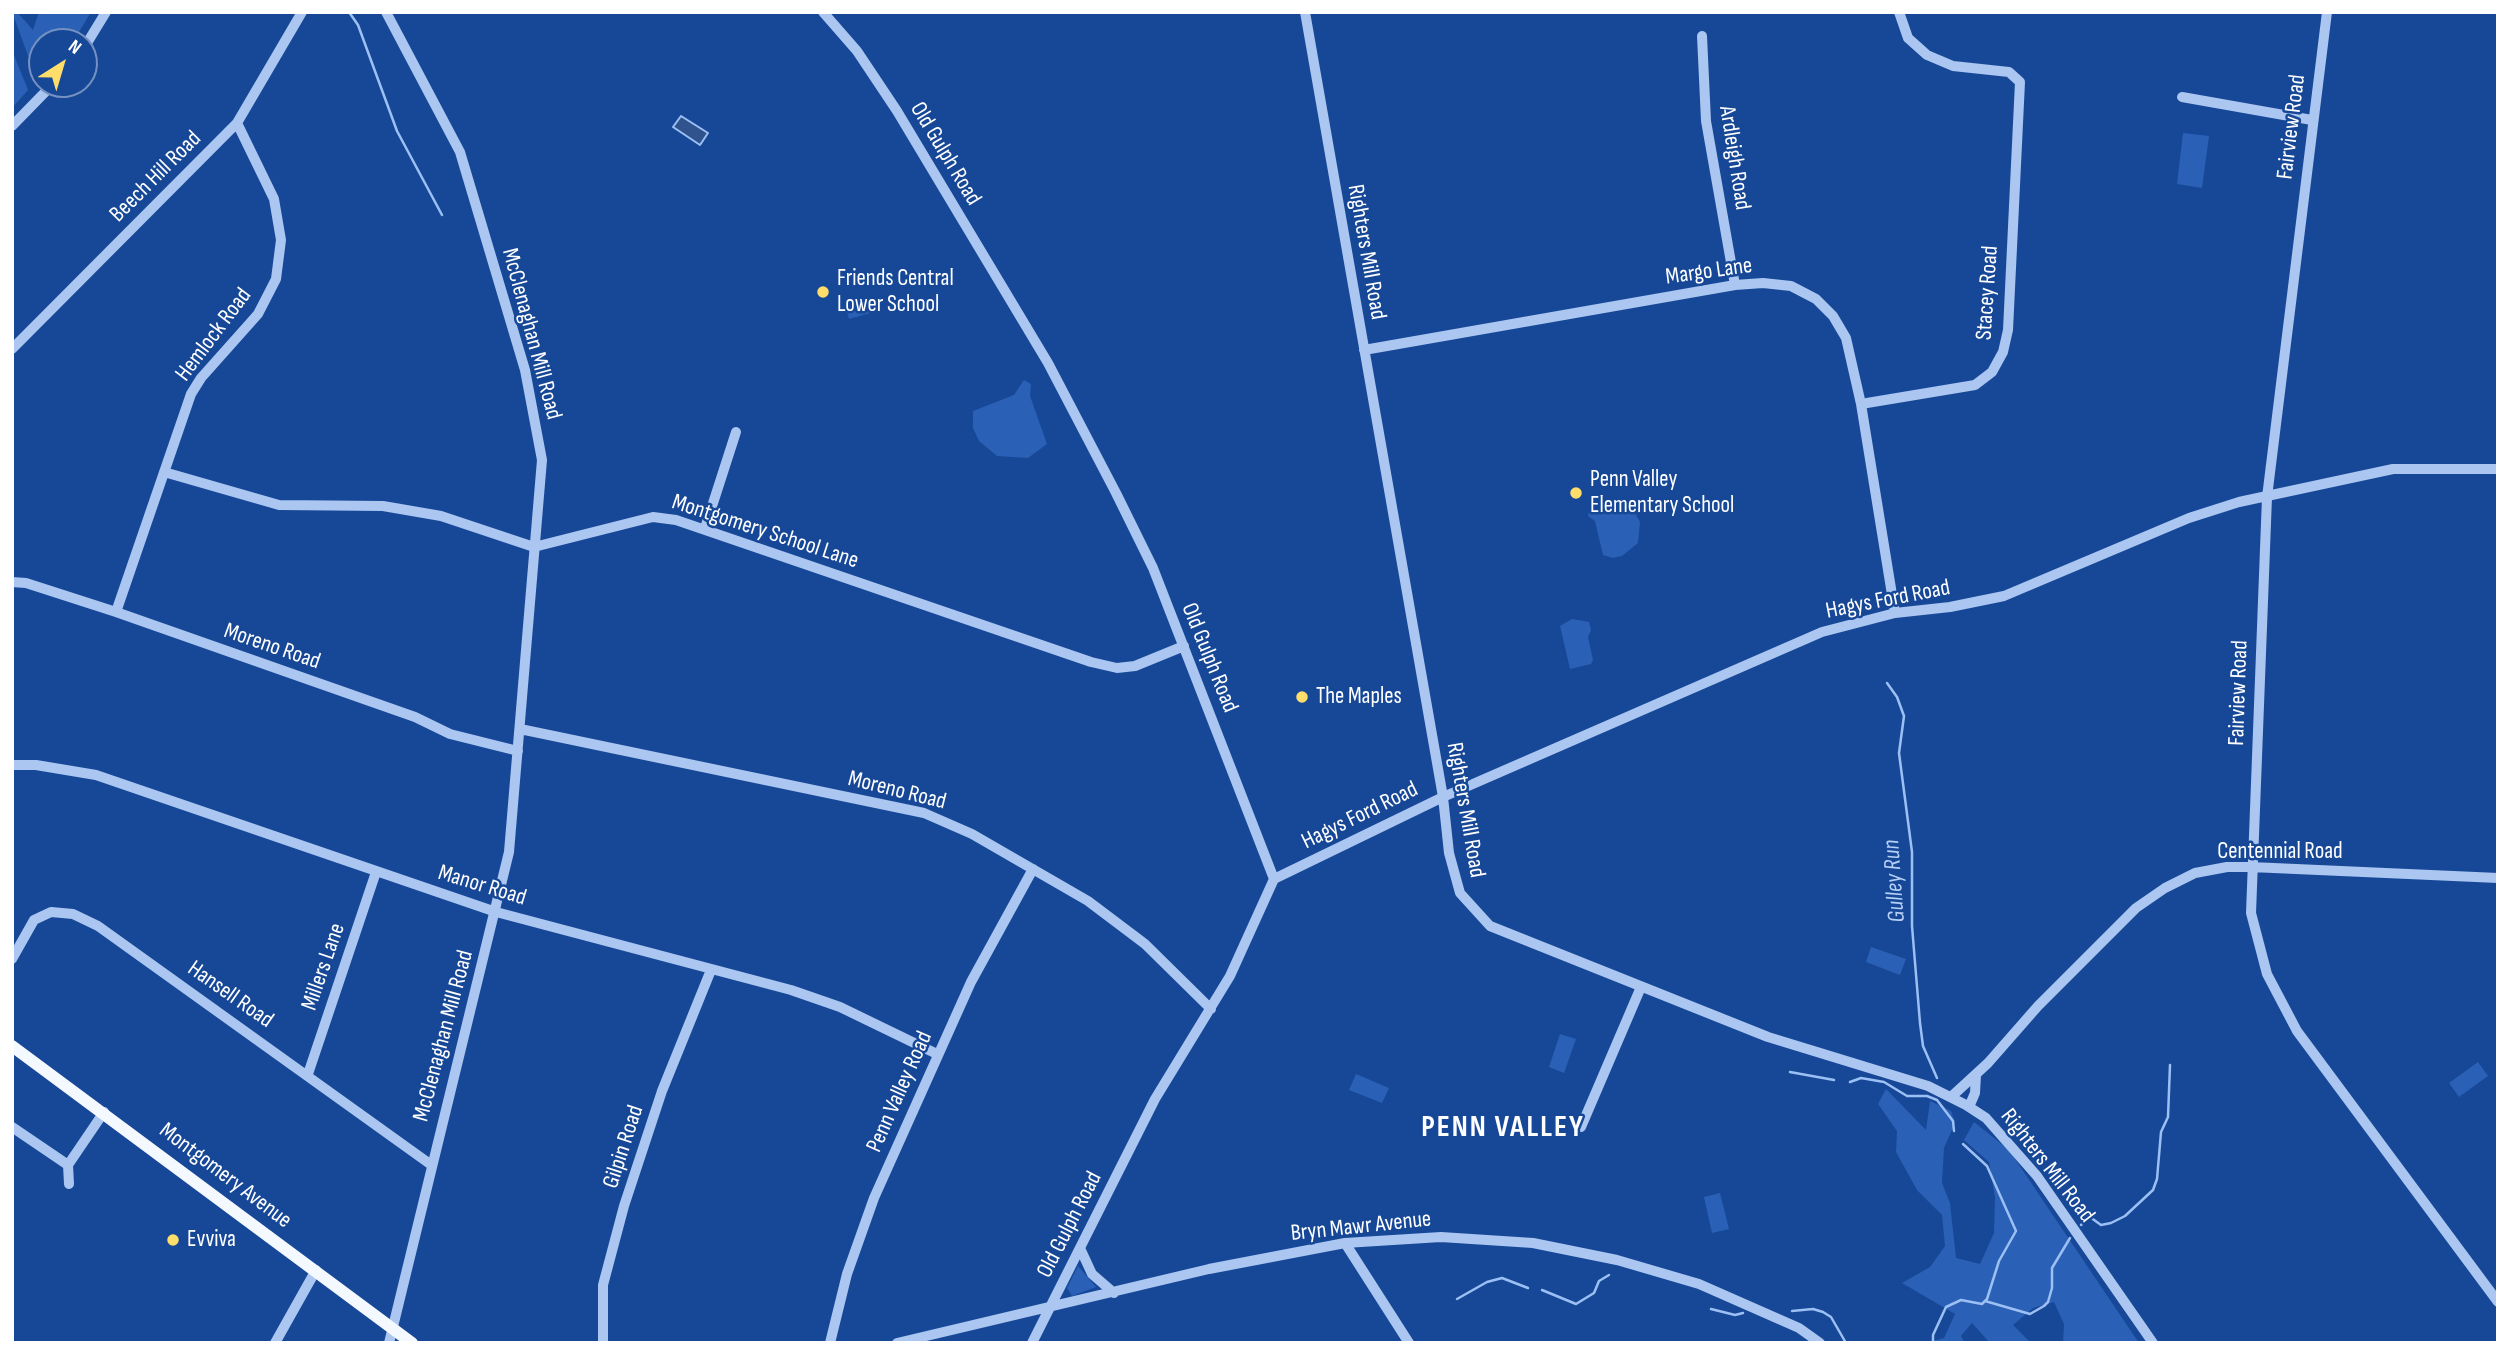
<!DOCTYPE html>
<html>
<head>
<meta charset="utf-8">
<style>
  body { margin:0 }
  #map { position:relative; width:2510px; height:1355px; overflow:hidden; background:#174897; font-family:"Sofia Sans Condensed",sans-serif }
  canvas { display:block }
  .frame { position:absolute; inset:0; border:14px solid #fff; pointer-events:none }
  .north { position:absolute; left:28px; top:28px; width:70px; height:70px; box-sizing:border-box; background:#174897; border:2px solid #7491c1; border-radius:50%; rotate:37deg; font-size:19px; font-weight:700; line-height:28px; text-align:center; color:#fff }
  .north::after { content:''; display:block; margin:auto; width:24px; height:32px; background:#ffdd6a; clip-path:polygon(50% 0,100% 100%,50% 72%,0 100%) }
</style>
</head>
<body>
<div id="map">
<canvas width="2510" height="1355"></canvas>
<div class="frame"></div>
<div class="north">N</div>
</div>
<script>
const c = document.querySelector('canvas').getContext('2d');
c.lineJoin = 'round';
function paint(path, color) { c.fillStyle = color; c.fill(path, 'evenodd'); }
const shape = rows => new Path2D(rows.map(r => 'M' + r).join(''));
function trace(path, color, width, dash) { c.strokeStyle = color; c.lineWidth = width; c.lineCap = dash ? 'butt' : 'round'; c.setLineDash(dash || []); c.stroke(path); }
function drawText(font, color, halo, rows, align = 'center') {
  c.font = font + ' "Sofia Sans Condensed",sans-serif'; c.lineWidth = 5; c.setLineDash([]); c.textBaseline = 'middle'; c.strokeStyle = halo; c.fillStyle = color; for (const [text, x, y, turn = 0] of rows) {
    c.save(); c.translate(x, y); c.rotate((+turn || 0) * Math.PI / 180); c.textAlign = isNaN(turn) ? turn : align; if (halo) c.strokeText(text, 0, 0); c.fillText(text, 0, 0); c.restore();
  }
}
paint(shape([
  [12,12,17,12,33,30,39,12,91,12,73,42,42,42,42,77,31,64],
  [12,50,28,90,12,108],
  [2183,133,2209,136,2202,188,2177,184],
  [878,299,881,310,849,319,846,309],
  [1024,380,1031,384,1030,396,1047,444,1028,458,997,456,979,441,973,428,973,411,1014,395],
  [1633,509,1640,522,1638,543,1622,556,1613,558,1603,555,1595,521,1588,516,1589,512,1593,510,1600,514],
  [1572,619,1589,622,1591,630,1588,637,1593,660,1591,664,1570,669,1560,626],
  [1871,947,1906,959,1900,975,1866,962],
  [1560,1034,1576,1039,1564,1073,1549,1067],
  [2478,1062,2488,1076,2459,1097,2449,1083],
  [1356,1074,1389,1088,1382,1103,1349,1090],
  [1886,1089,1926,1130,1930,1101,1951,1111,1955,1123,1944,1148,1942,1183,1950,1203,1956,1258,1980,1264,1994,1233,1995,1197,1989,1162,1964,1140,1974,1122,2009,1150,2139,1343,2063,1343,2064,1324,2054,1302,2033,1308,2013,1325,2031,1343,1990,1343,1972,1323,1961,1336,1965,1343,1925,1343,1944,1338,1955,1314,1902,1283,1930,1267,1945,1246,1942,1215,1917,1190,1896,1152,1897,1131,1878,1104],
  [1720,1193,1729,1229,1712,1233,1704,1197],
  [1078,1266,1096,1287,1072,1296,1067,1288]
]), '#2a60b6');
const water = shape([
  [681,116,708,133,700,145,673,127,681,116]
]);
paint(water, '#30538e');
trace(water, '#9cc0f4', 2);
trace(shape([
  [349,12,358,25,397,131,442,215],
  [1887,683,1897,697,1904,716,1899,753,1912,852,1912,926,1920,1023,1923,1046,1937,1078],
  [1790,1072,1834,1080],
  [1850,1082,1861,1078,1884,1082,1907,1096,1927,1096,1937,1100,1953,1121,1954,1131],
  [2081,1225,2090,1217,2101,1225,2111,1223,2125,1216,2153,1190,2157,1179,2161,1132,2168,1117,2170,1065],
  [1542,1290,1576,1304,1594,1293,1599,1281,1609,1275],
  [1457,1299,1487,1282,1502,1278,1528,1288],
  [1985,1301,2030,1314,2044,1306,2048,1302,2052,1288,2052,1268,2070,1238],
  [1711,1309,1735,1315,1743,1313],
  [1792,1311,1813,1309,1823,1312,1831,1317,1846,1343],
  [1933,1343,1933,1335,1946,1307,1961,1300,1982,1304,1987,1299,1999,1261,2016,1231,1987,1166,1963,1144]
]), '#9cc0f4', 2.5);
trace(shape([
  [386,12,460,152,525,370,542,460,509,852,389,1343],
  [823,12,857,51,897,111,1048,363,1116,493,1153,568,1274,879,1230,976,1155,1099,1032,1343],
  [1305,12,1443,797,1449,853,1460,893,1490,926,1768,1037,1928,1086,1966,1105,1986,1118,2037,1176,2153,1343],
  [2327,12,2267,497,2251,913,2267,974,2297,1031,2498,1302],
  [1702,36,1706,121,1735,285],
  [84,48,106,12],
  [2182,97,2312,120],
  [12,126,53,84],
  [12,349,237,123,302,12],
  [1364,350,1735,285,1763,283,1791,286,1816,299,1833,316,1846,338,1861,404,1895,613],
  [1861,404,1975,385,1992,372,2003,352,2008,330,2020,82,2009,72,1953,66,1927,55,1908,38,1899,12],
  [164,472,279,505,383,506,441,516,534,547,653,517,676,520,1091,662,1117,668,1135,666,1184,646],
  [705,528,736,432],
  [12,582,26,583,116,612,415,717,450,734,518,751],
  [116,612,191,394,201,378,258,314,276,279,281,240,274,199,237,123],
  [520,729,924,813,972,834,1088,901,1145,944,1211,1009],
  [12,765,36,765,96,775,496,912,791,990,840,1007,937,1054],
  [1274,879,1443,797,1822,632,1895,613,1950,607,2004,596,2189,518,2239,502,2393,469,2498,469],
  [12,959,34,920,51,912,73,914,98,926,430,1164],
  [308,1074,376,872],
  [1951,1097,1988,1063,2038,1006,2136,908,2165,888,2195,873,2227,867,2251,867,2498,878],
  [1969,1107,1975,1093,1976,1075],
  [12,1127,68,1165,104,1112],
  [1581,1127,1641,987],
  [68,1165,69,1184],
  [1345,1243,1409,1343],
  [1080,1248,1092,1274,1114,1293],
  [275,1343,316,1270],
  [603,1343,603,1285,624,1206,662,1091,711,970],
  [830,1343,847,1274,874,1198,971,982,1033,869],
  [897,1343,1209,1269,1345,1243,1441,1237,1533,1243,1617,1260,1699,1284,1799,1328,1820,1343]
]), '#aac6f1', 10);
trace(shape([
  [12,1046,412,1343]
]), '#f4f8ff', 12);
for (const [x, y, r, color] of [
  [823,292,7,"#ffdd6a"],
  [1576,493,7,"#ffdd6a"],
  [1302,697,7,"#ffdd6a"],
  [173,1240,7,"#ffdd6a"]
]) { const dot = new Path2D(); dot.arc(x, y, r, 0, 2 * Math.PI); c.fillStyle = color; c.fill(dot); trace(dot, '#174897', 2.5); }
drawText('23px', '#fff', '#174897', [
  ["Fairview Road",2292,127,-83],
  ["Old Gulph Road",945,154,59],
  ["Ardleigh Road",1734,158,81],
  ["Beech Hill Road",156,177,-45],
  ["Righters Mill Road",1366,252,80],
  ["Margo Lane",1709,272,-8],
  ["Stacey Road",1988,293,-86],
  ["McClenaghan Mill Road",531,334,75],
  ["Hemlock Road",214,335,-53],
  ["Montgomery School Lane",765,532,18],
  ["Hagys Ford Road",1888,600,-11],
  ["Moreno Road",272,647,19],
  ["Old Gulph Road",1209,658,68],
  ["Fairview Road",2239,693,-88],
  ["Moreno Road",897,791,14],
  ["Righters Mill Road",1465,810,80],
  ["Hagys Ford Road",1360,816,-26],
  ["Centennial Road",2280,852],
  ["Manor Road",482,886,17],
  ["Millers Lane",324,967,-71],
  ["Hansell Road",230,995,35],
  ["McClenaghan Mill Road",444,1036,-75],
  ["Penn Valley Road",900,1092,-66],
  ["Gilpin Road",624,1147,-72],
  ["Righters Mill Road",2047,1166,52],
  ["Montgomery Avenue",225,1176,37],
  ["Old Gulph Road",1070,1225,-63],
  ["Bryn Mawr Avenue",1361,1227,-6]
]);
drawText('23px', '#fff', '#174897', [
  ["Friends Central",837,279],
  ["Lower School",837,305],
  ["Penn Valley",1590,480],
  ["Elementary School",1590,506],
  ["The Maples",1316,697],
  ["Evviva",187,1240]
], 'left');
drawText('italic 24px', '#b6d0f8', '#174897', [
  ["Gulley Run",1895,881,-94]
]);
c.letterSpacing = '2px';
drawText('bold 30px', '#fff', '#174897', [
  ["PENN VALLEY",1503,1128]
]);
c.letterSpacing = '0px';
</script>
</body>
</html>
